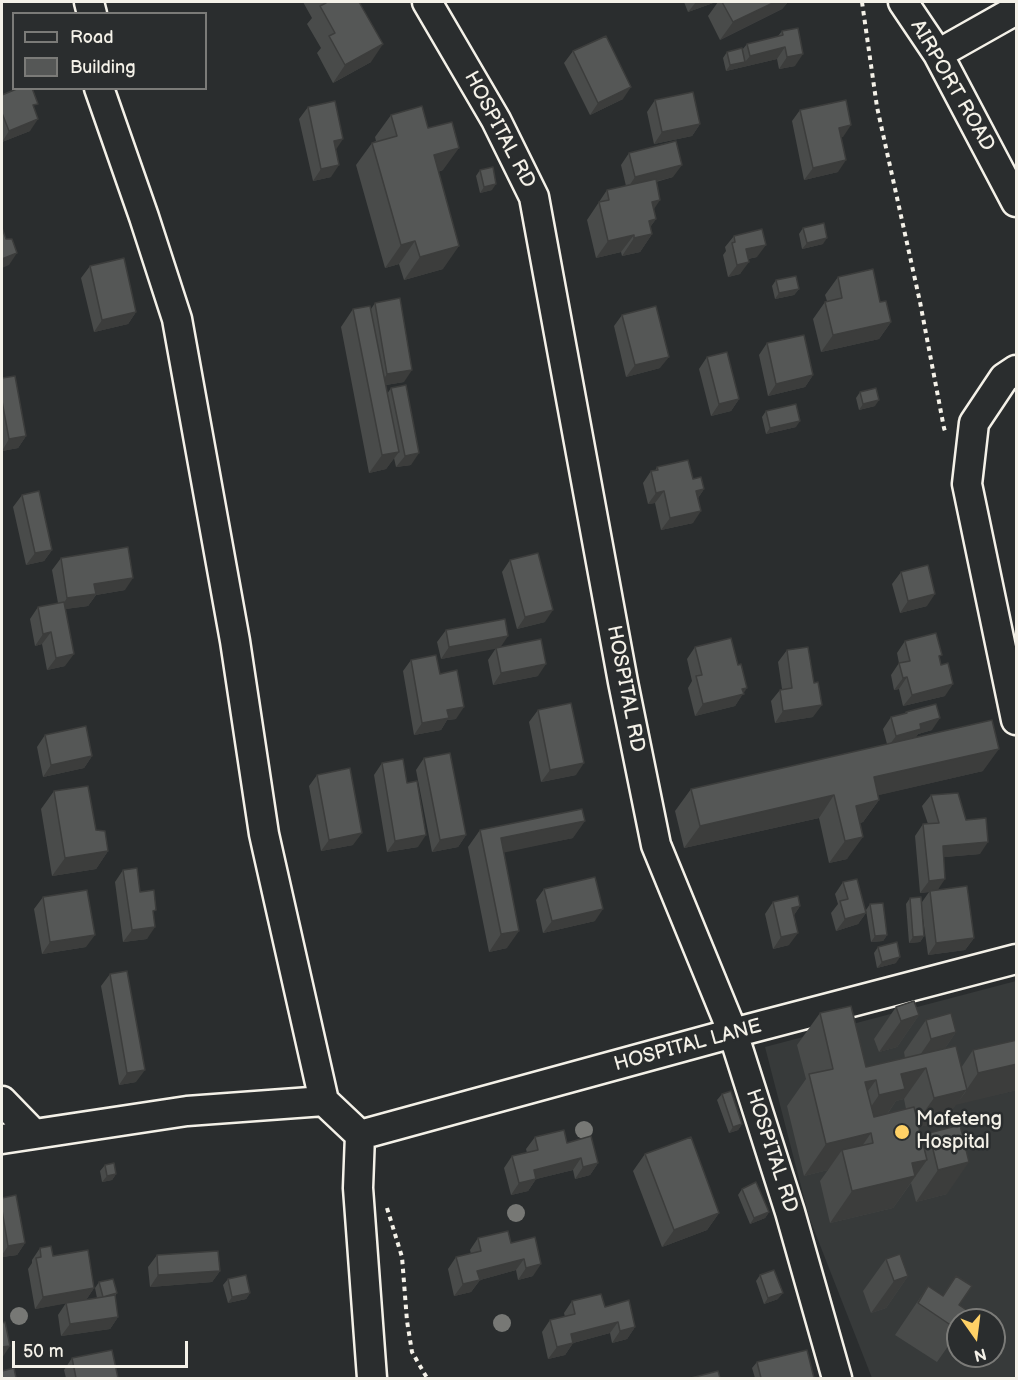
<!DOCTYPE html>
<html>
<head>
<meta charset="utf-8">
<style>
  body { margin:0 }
  #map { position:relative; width:1018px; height:1380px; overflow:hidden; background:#2a2d2e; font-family:"Balsamiq Sans",sans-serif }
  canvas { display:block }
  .frame { position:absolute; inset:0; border:3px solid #f4f1e8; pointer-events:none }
  .legend { position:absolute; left:12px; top:12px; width:195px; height:78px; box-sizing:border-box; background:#2a2d2e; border:2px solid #7b7b78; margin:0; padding:8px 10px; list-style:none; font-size:18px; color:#f4f1e8 }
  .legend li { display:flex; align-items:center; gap:12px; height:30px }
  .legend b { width:30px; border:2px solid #7b7b78 }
  .north { position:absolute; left:946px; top:1308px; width:60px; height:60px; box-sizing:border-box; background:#2a2d2e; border:2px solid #7b7b78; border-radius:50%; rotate:166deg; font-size:16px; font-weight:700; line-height:24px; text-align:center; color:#f4f1e8 }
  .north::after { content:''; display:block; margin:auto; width:21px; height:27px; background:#ffd166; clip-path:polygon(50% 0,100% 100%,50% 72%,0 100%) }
  .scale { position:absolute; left:12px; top:1341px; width:176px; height:27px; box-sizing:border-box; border:3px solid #f4f1e8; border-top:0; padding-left:8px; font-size:18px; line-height:21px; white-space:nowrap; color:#f4f1e8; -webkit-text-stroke:4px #2a2d2e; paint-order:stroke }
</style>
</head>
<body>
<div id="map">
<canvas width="1018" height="1380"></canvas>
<div class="frame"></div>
<ul class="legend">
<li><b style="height:8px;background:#2a2d2e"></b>Road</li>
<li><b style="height:16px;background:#555756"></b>Building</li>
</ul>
<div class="north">N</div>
<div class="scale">50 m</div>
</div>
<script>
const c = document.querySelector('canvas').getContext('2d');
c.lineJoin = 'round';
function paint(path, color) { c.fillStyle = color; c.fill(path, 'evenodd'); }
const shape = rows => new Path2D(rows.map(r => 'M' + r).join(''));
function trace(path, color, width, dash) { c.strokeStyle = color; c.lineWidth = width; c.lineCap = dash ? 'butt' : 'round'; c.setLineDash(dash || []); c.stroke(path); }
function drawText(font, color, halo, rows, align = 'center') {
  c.font = font + ' "Balsamiq Sans",sans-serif'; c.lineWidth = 5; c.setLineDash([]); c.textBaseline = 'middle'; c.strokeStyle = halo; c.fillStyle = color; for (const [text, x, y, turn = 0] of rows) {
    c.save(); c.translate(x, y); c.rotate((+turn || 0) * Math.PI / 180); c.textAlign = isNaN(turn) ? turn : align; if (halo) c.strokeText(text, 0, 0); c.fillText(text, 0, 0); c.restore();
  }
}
paint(shape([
  [1016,981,1016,1378,872,1378,809,1217,765,1047],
  [958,1320,994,1320,994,1356,958,1356]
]), '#373a3a');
const minor = shape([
  [89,2,92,14],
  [427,2,496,120,534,197,623,682,656,845,733,1033,790,1212,837,1378],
  [903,2,938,54,1016,202],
  [938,54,1016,10],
  [99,88,144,217,177,319,235,641,264,834,324,1101,360,1135,358,1188,372,1378],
  [1016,370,1004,378,974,423,967,484,1016,720],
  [2,1101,34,1134],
  [360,1135,733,1033,1016,959],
  [2,1139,187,1111,324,1101]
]);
trace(minor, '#f4f1e8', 33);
trace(shape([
  [862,2,877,107,920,302,944,428,946,434],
  [387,1208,402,1257,407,1321,412,1352,427,1378]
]), '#f4f1e8', 4, [4.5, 4.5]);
trace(minor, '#2a2d2e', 28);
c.fillStyle = '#777875';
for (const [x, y] of [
  [584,1130],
  [516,1213],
  [19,1316],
  [502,1323]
]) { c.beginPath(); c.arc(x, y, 9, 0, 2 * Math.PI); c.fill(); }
paint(shape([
  [303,2,359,2,371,62,333,83,317,53,321,48,307,24,312,18],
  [684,2,714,2,713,3,688,12],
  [718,2,788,2,782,9,720,40,708,16],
  [782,31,795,66,779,69,777,59,726,71,723,58,727,52,742,50,747,44,778,36],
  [573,51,623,99,590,115,564,63],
  [2,95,34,109,30,131,2,142],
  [655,100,700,124,692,136,654,144,647,112],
  [308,107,335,150,331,177,313,181,299,119],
  [800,110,843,137,841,137,838,172,804,180,792,121],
  [391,115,428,128,443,170,438,172,443,269,404,280,399,264,385,268,356,165,372,143,376,141,375,137],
  [629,153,673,177,656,182,654,210,656,219,650,227,652,234,640,252,622,256,621,252,596,258,587,220,607,190,626,186,621,165],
  [480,170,492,190,480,193,476,176],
  [803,228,823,244,802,249,799,234],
  [734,236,757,257,748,259,740,274,728,277,723,255,726,251,725,247],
  [90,266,136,312,128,324,94,332,81,278],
  [838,277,891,322,879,339,821,352,813,319,825,302,827,301,825,295],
  [776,280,799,289,794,295,775,299,772,286],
  [375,303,404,382,386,385,387,394,391,388,411,465,396,467,394,458,386,469,369,473,341,327,353,309,371,309],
  [622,315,660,368,626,377,614,326],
  [767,343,813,375,805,387,768,396,759,355],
  [707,357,739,399,731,411,711,416,699,369],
  [2,378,26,436,18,448,2,451],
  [860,392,875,406,859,410,856,398],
  [766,411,796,427,766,434,762,417],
  [657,467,693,479,704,489,698,498,693,523,661,530,655,503,648,504,643,483,651,471,655,471],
  [22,495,52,550,44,561,26,565,13,507],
  [61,558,125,590,96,595,88,606,65,609,65,666,47,670,42,644,35,646,30,619,38,607,58,603,52,570],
  [510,560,545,622,517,629,502,572],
  [901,572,927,606,900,613,892,584],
  [446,630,500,647,538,676,493,685,488,660,496,648,441,659,437,642],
  [905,641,939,659,945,696,903,706,899,689,894,690,891,675,899,663,897,653],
  [695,647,738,665,743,693,735,706,695,716,688,688,692,681,687,659],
  [787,650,813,717,775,723,771,701,780,690,782,689,778,662],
  [411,660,440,674,456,719,447,720,441,730,414,735,403,671],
  [538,710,576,775,541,782,529,722],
  [906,712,932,730,918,734,916,737,983,771,878,795,879,800,863,822,860,823,847,859,829,863,819,818,684,848,675,811,691,789,887,744,883,729,891,717,904,714],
  [45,735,92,756,84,768,43,777,37,747],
  [424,758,466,835,458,847,432,852,416,770],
  [382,763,407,783,418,847,387,852,374,775],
  [317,775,353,845,321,851,309,786],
  [54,791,108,851,96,869,52,876,41,809],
  [931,795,966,820,980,854,944,857,938,890,974,938,965,950,928,955,922,911,924,936,920,942,909,943,906,904,910,898,922,902,929,892,920,893,915,836,923,824,928,824,922,806],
  [480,830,573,838,503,852,507,948,489,952,468,847],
  [123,870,140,892,153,914,147,939,123,942,115,882],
  [843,882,866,913,858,924,836,931,831,913,838,904,835,894],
  [544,889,595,921,543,933,536,900],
  [43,897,86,947,42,954,34,909],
  [773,902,800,906,794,915,789,945,773,949,765,914],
  [870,904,887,935,883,941,871,942,866,910],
  [878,947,896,963,877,968,874,953],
  [110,974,136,1082,119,1085,101,986],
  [896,1007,919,1015,897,1047,879,1052,874,1039],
  [820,1013,866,1067,905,1058,904,1052,926,1020,956,1032,945,1048,961,1068,973,1050,1017,1040,1017,1090,956,1104,944,1121,919,1127,923,1141,929,1133,947,1194,916,1202,911,1183,893,1208,830,1223,820,1181,828,1170,804,1176,787,1106,806,1079,797,1045],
  [904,1099,906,1109,888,1113,896,1101],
  [722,1094,742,1124,738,1130,729,1133,717,1100],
  [535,1137,567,1143,598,1163,590,1175,575,1179,573,1170,536,1179,528,1191,511,1195,504,1168,512,1156,527,1153,526,1149],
  [645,1154,719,1213,707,1230,662,1247,633,1171],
  [105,1165,116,1174,112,1180,102,1182,100,1171],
  [742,1189,769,1212,765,1218,750,1224,738,1195],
  [2,1198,25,1243,17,1255,2,1257],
  [535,1237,533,1276,518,1280,516,1270,480,1280,471,1292,454,1296,448,1269,456,1257,471,1254,470,1250,478,1238,511,1243],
  [40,1248,53,1256,94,1288,86,1300,97,1298,95,1288,99,1282,117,1293,115,1296,118,1317,110,1329,61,1336,58,1315,66,1303,35,1309,28,1269,32,1263,32,1260],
  [157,1255,220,1271,212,1282,150,1287,148,1267],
  [886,1259,908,1276,886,1308,871,1313,863,1291],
  [760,1275,778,1299,764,1304,756,1281],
  [956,1276,958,1332,937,1362,895,1335,928,1286,943,1296],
  [228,1279,250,1293,246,1299,228,1303,223,1285],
  [572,1301,605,1307,635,1327,627,1339,612,1343,610,1333,573,1343,565,1355,548,1359,542,1332,550,1320,565,1317,564,1313],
  [72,1358,118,1378,66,1378,64,1370],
  [757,1362,814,1378,755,1378,752,1368]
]), '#494b4a');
paint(shape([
  [696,2,714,2,713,3,688,12],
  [775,2,788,2,782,9,720,40,733,22],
  [383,44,371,62,333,83,345,65],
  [785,47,777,59,726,71,730,65,745,62,750,56],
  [803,54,795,66,779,69,787,57],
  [631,87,623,99,590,115,598,103],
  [38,119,30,131,2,142,9,131],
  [700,124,692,136,654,144,662,132],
  [851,125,843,137,831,140,839,128],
  [343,139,335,151,334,141],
  [459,148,443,170,418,177,434,155],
  [846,160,838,172,804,180,813,168],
  [339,165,331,177,313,181,321,169],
  [682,165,673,177,627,189,635,177],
  [496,184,492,190,480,193,484,187],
  [660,200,648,218,652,202],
  [656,219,644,236,652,234,640,252,622,256,634,238,649,221],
  [634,235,621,252,596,258,608,241],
  [827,238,823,244,802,249,807,243],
  [415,241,399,264,385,268,401,245],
  [766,245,757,257,737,261,746,249],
  [459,246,443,269,404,280,420,257],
  [17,253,9,265,2,268,2,259],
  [749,262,740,274,728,277,737,265],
  [799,289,794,295,775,299,779,293],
  [136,312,128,324,94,332,102,320],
  [891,322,879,339,821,352,833,335],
  [669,357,660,368,626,377,635,365],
  [412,370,404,382,379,386,387,374],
  [813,375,805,387,768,396,776,384],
  [739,399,731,411,711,416,719,404],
  [879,400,875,406,859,410,863,404],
  [800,421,796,427,766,434,770,428],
  [26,436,18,448,2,451,9,439],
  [399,452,386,469,369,473,382,455],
  [419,453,411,465,396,467,405,456],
  [704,489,696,501,696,491],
  [664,491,655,503,648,504,656,493],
  [701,511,693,523,661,530,670,518],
  [52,550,44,561,26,565,35,553],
  [133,578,125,590,96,595,88,606,59,610,67,598,94,584],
  [935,594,927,606,900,613,908,601],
  [553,610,545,622,517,629,525,617],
  [51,632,42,644,35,646,43,634],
  [508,636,500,648,441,659,449,647],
  [74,654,65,666,47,670,56,658],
  [546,664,538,676,493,685,501,673],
  [907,677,899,689,894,690,903,678],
  [953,684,945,696,903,706,912,695],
  [747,688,735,706,695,716,703,704],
  [822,705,813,717,775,723,783,711],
  [464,707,456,719,447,720,441,730,414,735,422,723,447,710],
  [940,718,932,730,918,734,913,741,887,748,896,736,920,724],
  [999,749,983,771,858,800,874,777],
  [92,756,84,768,43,777,51,765],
  [584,763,576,775,541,782,550,770],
  [834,795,819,818,684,848,700,826],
  [879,800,863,822,842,828,856,806],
  [585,821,573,838,488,856,501,838],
  [362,833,353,845,321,851,329,840],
  [426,835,418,847,387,852,395,841],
  [466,835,458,847,432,852,440,840],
  [863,837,847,859,829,863,845,841],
  [988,842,980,854,934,858,943,846],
  [108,851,96,869,52,876,65,858],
  [945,879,937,891,920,893,929,881],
  [800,906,792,918,792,908],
  [603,909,595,921,543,933,552,921],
  [866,913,858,924,836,931,845,919],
  [155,927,147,939,123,942,132,930],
  [519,931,507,948,489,952,501,934],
  [798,933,789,945,773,949,781,937],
  [95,935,86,947,42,954,50,942],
  [887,935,883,941,871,942,875,936],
  [924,936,920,942,909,943,913,937],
  [974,938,965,950,928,955,936,943],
  [900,957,896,963,877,968,882,962],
  [919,1015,897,1047,879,1052,901,1021],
  [956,1032,934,1064,909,1071,931,1039],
  [1017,1064,1017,1090,956,1105,978,1073],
  [926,1068,904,1099,896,1101,882,1121,857,1127,879,1095,901,1074],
  [145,1070,136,1082,119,1085,127,1073],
  [876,1080,853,1112,865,1082],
  [967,1090,944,1121,912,1129,934,1098],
  [742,1124,738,1130,729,1133,733,1127],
  [871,1133,849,1165,842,1150,828,1170,804,1176,826,1144],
  [581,1158,573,1170,536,1179,528,1191,511,1195,519,1183,534,1170],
  [927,1160,893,1208,830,1223,852,1191,912,1163],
  [969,1162,947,1194,916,1202,938,1170],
  [598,1163,590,1175,575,1179,583,1167],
  [116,1174,112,1180,102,1182,107,1176],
  [769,1212,765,1218,750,1224,754,1218],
  [719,1213,707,1230,662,1247,674,1230],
  [25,1243,17,1255,2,1257,2,1255,8,1246],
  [524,1259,516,1270,480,1280,471,1292,454,1296,463,1284,477,1271],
  [541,1264,533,1276,518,1280,526,1268],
  [220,1271,212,1282,150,1287,158,1275],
  [908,1276,886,1308,871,1313,894,1281],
  [94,1288,86,1300,35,1309,43,1297],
  [250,1293,246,1299,228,1303,232,1297],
  [783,1293,778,1299,764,1304,768,1298],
  [118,1317,110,1329,61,1336,70,1324],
  [618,1322,610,1333,573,1343,565,1355,548,1359,557,1347,571,1334],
  [635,1327,627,1339,612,1343,620,1331],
  [10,1346,2,1358,2,1347]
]), '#3c3d3c');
const building = shape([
  [325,2,359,2,383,44,345,65,329,36,335,33,320,6,326,3,325,2],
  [722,2,775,2,733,22,722,2],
  [798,28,803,54,787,57,785,47,750,56,747,44,783,35,782,31,798,28],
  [606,36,631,87,598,103,573,51,606,36],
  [742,48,745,62,730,65,727,52,742,48],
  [19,88,32,88,38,104,33,105,38,119,9,131,2,113,2,95,19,88],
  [693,92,700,124,662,132,655,100,693,92],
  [846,100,851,125,839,128,846,160,813,168,800,110,846,100],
  [335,101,343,139,334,141,339,165,321,169,308,107,335,101],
  [422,106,428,128,452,122,459,148,434,155,459,246,420,257,415,241,401,245,372,143,397,136,391,115,422,106],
  [676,141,682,165,635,177,629,153,676,141],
  [493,167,496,184,484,187,480,170,493,167],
  [656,179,660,200,652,202,656,219,649,221,652,234,634,238,634,235,608,241,599,202,609,200,607,190,656,179],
  [824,223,827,238,807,243,803,228,824,223],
  [2,228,6,239,12,239,17,253,2,259,2,228],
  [762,229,766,245,746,249,749,262,737,265,732,243,735,242,734,236,762,229],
  [124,258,136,312,102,320,90,266,124,258],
  [873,269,880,302,886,301,891,322,833,335,825,302,842,298,838,277,873,269],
  [796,276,799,289,779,293,776,280,796,276],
  [400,298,412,370,387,374,375,303,400,298],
  [370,306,399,452,382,455,353,309,370,306],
  [656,306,669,357,635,365,622,315,656,306],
  [804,335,813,375,776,384,767,343,804,335],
  [727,352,739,399,719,404,707,357,727,352],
  [15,376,26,436,9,439,2,401,2,378,15,376],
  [406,385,419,453,405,456,391,388,406,385],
  [876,388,879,400,863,404,860,392,876,388],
  [796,404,800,421,770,428,766,411,796,404],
  [688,460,693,479,701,477,704,489,696,491,701,511,670,518,664,491,656,493,651,471,658,470,657,467,688,460],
  [39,491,52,550,35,553,22,495,39,491],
  [128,547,133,578,94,584,96,594,67,598,61,558,128,547],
  [538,553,553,610,525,617,510,560,538,553],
  [928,565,935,594,908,601,901,572,928,565],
  [64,602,74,654,56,658,51,632,43,634,38,607,64,602],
  [505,619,508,636,449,647,446,630,505,619],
  [936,633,942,655,939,656,941,665,948,663,953,684,912,695,907,677,903,678,899,663,910,661,905,641,936,633],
  [731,638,738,665,741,664,747,688,742,689,744,694,703,704,696,676,702,675,695,647,731,638],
  [541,639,546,664,501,673,496,648,541,639],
  [808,647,814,683,818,682,822,705,783,711,780,690,792,688,787,650,808,647],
  [436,655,440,674,457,670,464,707,447,710,449,718,422,723,411,660,436,655],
  [571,703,584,763,550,770,538,710,571,703],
  [936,704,940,718,920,724,921,729,896,736,891,717,907,713,906,712,936,704],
  [992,720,999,749,874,777,879,800,856,806,863,837,845,841,834,795,700,826,691,789,992,720],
  [86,726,92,756,51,765,45,735,86,726],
  [450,753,466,835,440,840,424,758,450,753],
  [403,759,407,783,417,781,426,835,395,841,382,763,403,759],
  [350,768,362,833,329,840,317,775,350,768],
  [88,786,96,830,105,831,108,851,65,858,54,791,88,786],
  [958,793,966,820,986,818,988,842,943,846,945,879,929,881,923,824,939,823,931,795,958,793],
  [582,809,585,821,501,838,519,931,501,934,480,830,582,809],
  [137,868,140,892,154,890,156,910,153,911,155,927,132,930,123,870,137,868],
  [595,877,603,909,552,921,544,889,595,877],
  [857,879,866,913,845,919,840,901,848,899,843,882,857,879],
  [967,886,974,938,936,943,930,891,967,886],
  [87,890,95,935,50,942,43,897,87,890],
  [798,896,800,906,792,908,798,933,781,937,773,902,798,896],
  [921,897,924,936,913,937,910,898,921,897],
  [883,903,887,935,875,936,870,904,883,903],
  [897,942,900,957,882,962,878,947,897,942],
  [127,971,145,1070,127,1073,110,974,127,971],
  [914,1001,919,1015,901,1021,896,1007,914,1001],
  [851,1006,866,1067,956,1046,967,1090,934,1098,926,1068,901,1074,905,1089,879,1095,876,1080,865,1082,874,1117,914,1107,927,1160,912,1163,915,1176,852,1191,842,1150,873,1143,871,1133,826,1144,809,1074,833,1069,820,1013,851,1006],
  [951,1013,956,1032,931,1039,926,1020,951,1013],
  [1017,1040,1017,1064,978,1073,973,1050,1017,1040],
  [731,1091,742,1124,733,1127,722,1094,731,1091],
  [960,1125,969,1162,938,1170,929,1133,960,1125],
  [564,1130,567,1143,591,1136,598,1163,583,1167,581,1158,534,1170,536,1179,519,1183,512,1156,538,1150,535,1137,564,1130],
  [691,1137,719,1213,674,1230,645,1154,691,1137],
  [114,1163,116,1174,107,1176,105,1165,114,1163],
  [756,1182,769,1212,754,1218,742,1189,756,1182],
  [16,1195,25,1243,8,1246,2,1210,2,1198,16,1195],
  [508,1231,511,1243,535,1237,541,1264,526,1268,524,1259,477,1271,480,1280,463,1284,456,1257,481,1251,478,1238,508,1231],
  [51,1246,53,1256,88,1250,94,1288,43,1297,36,1258,41,1257,40,1248,51,1246],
  [218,1251,220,1271,158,1275,157,1255,218,1251],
  [900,1254,908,1276,894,1281,886,1259,900,1254],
  [774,1270,783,1293,768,1298,760,1275,774,1270],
  [246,1275,250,1293,232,1297,228,1279,246,1275],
  [956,1276,972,1286,959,1305,971,1313,966,1320,958,1320,958,1330,918,1303,928,1286,943,1296,956,1276],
  [113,1279,117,1293,103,1297,99,1282,113,1279],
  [601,1294,605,1307,629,1300,635,1327,620,1331,618,1322,571,1334,573,1343,557,1347,550,1320,575,1314,572,1301,601,1294],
  [115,1295,118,1317,70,1324,66,1303,115,1295],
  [5,1322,10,1346,2,1347,2,1323,5,1322],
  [112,1350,118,1378,76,1378,72,1358,112,1350],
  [807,1350,814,1378,761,1378,757,1362,807,1350],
  [14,1368,16,1378,2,1378,2,1371,14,1368],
  [718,1371,720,1378,691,1378,718,1371]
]);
paint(building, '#555756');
trace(building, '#3c3d3c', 1.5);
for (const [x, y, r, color] of [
  [902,1132,8,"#ffd166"]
]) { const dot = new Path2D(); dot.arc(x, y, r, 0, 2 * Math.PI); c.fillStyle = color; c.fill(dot); trace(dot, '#2a2d2e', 2); }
drawText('20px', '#f4f1e8', '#2a2d2e', [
  ["AIRPORT ROAD",952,86,60],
  ["HOSPITAL RD",499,130,62],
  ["HOSPITAL RD",625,689,79],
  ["HOSPITAL LANE",688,1046,-15],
  ["HOSPITAL RD",771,1151,72]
]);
drawText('20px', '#f4f1e8', '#2a2d2e', [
  ["Mafeteng",916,1120],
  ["Hospital",916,1143]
], 'left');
</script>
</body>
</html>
